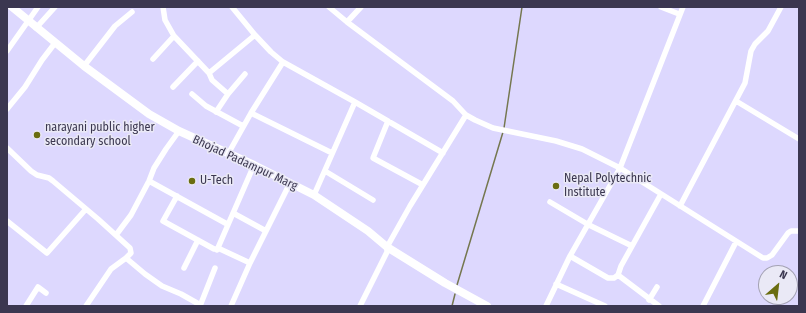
<!DOCTYPE html>
<html>
<head>
<meta charset="utf-8">
<style>
  body { margin:0 }
  #map { position:relative; width:806px; height:313px; overflow:hidden; background:#ddd8fe; font-family:"Fira Sans Condensed",sans-serif }
  canvas { display:block }
  .frame { position:absolute; inset:0; border:8px solid #3b3750; pointer-events:none }
  .north { position:absolute; left:758px; top:265px; width:40px; height:40px; box-sizing:border-box; background:#eae9f6; border:1px solid #a4a2b4; border-radius:50%; rotate:28deg; font-size:11px; font-weight:700; line-height:16px; text-align:center; color:#3b3750 }
  .north::after { content:''; display:block; margin:auto; width:14px; height:18px; background:#6a6d10; clip-path:polygon(50% 0,100% 100%,50% 72%,0 100%) }
</style>
</head>
<body>
<div id="map">
<canvas width="806" height="313"></canvas>
<div class="frame"></div>
<div class="north">N</div>
</div>
<script>
const c = document.querySelector('canvas').getContext('2d');
c.lineJoin = 'round';
const shape = rows => new Path2D(rows.map(r => 'M' + r).join(''));
function trace(path, color, width, dash) { c.strokeStyle = color; c.lineWidth = width; c.lineCap = dash ? 'butt' : 'round'; c.setLineDash(dash || []); c.stroke(path); }
function drawText(font, color, halo, rows, align = 'center') {
  c.font = font + ' "Fira Sans Condensed",sans-serif'; c.lineWidth = 3; c.setLineDash([]); c.textBaseline = 'middle'; c.strokeStyle = halo; c.fillStyle = color; for (const [text, x, y, turn = 0] of rows) {
    c.save(); c.translate(x, y); c.rotate((+turn || 0) * Math.PI / 180); c.textAlign = isNaN(turn) ? turn : align; if (halo) c.strokeText(text, 0, 0); c.fillText(text, 0, 0); c.restore();
  }
}
trace(shape([
  [504,128,522,7],
  [457,285,503,132],
  [452,306,455,294]
]), '#75774f', 1.5);
trace(shape([
  [163,7,165,20,174,36,209,73,255,35],
  [232,7,255,35,271,52,283,62,355,102,443,153],
  [329,7,347,22,453,101,466,115,475,120,493,128,556,141,582,149,620,168,683,7],
  [661,7,679,14],
  [347,22,361,7],
  [36,28,55,7],
  [7,51,38,7],
  [153,59,174,36],
  [84,66,115,26,132,12],
  [209,73,212,80,228,94],
  [173,87,198,61],
  [192,94,206,106,243,126],
  [736,101,799,139],
  [7,109,25,87,42,60,55,43],
  [216,112,228,94,245,74],
  [251,113,332,153],
  [388,121,373,158,423,185],
  [7,148,31,171,37,175,49,178,53,181,98,219,130,248,131,253,126,258,111,269,86,306],
  [228,154,251,113,283,62],
  [325,171,373,200],
  [149,181,227,224],
  [314,195,355,102],
  [177,196,163,221,214,249,220,249,250,263],
  [550,202,589,225,632,246],
  [680,206,745,83,751,51,755,44,768,31,781,7],
  [233,213,266,231],
  [7,221,47,253,86,209],
  [116,235,131,215,149,181,154,168,166,149,179,131],
  [217,250,254,165],
  [570,256,608,278,614,278,618,275,621,266,661,194],
  [126,258,145,274,162,286,181,294,197,303,200,306,215,268],
  [184,268,198,240],
  [618,275,659,306],
  [556,284,605,306],
  [649,300,657,287],
  [26,306,38,287,46,293],
  [231,306,250,263,290,183],
  [360,306,387,252,387,247,410,206,466,115],
  [546,306,570,256,620,168,763,258,767,258,772,255,788,233,791,231,799,231],
  [703,306,736,242]
]), '#fff', 5.5);
trace(shape([
  [12,7,84,66,149,114,179,131,254,165,314,195,368,231,387,247,445,283,487,306]
]), '#fff', 8);
for (const [x, y, r, color] of [
  [37,135,4,"#6a6d10"],
  [192,181,4,"#6a6d10"],
  [556,186,4,"#6a6d10"]
]) { const dot = new Path2D(); dot.arc(x, y, r, 0, 2 * Math.PI); c.fillStyle = color; c.fill(dot); trace(dot, '#eae9f6', 1.5); }
drawText('12px', '#3b3750', '#eae9f6', [
  ["narayani public higher",45,128],
  ["secondary school",45,142],
  ["Nepal Polytechnic",564,179],
  ["Institute",564,193],
  ["U-Tech",200,181]
], 'left');
drawText('12px', '#3b3750', '#eae9f6', [
  ["Bhojad Padampur Marg",245,163,25]
]);
</script>
</body>
</html>
